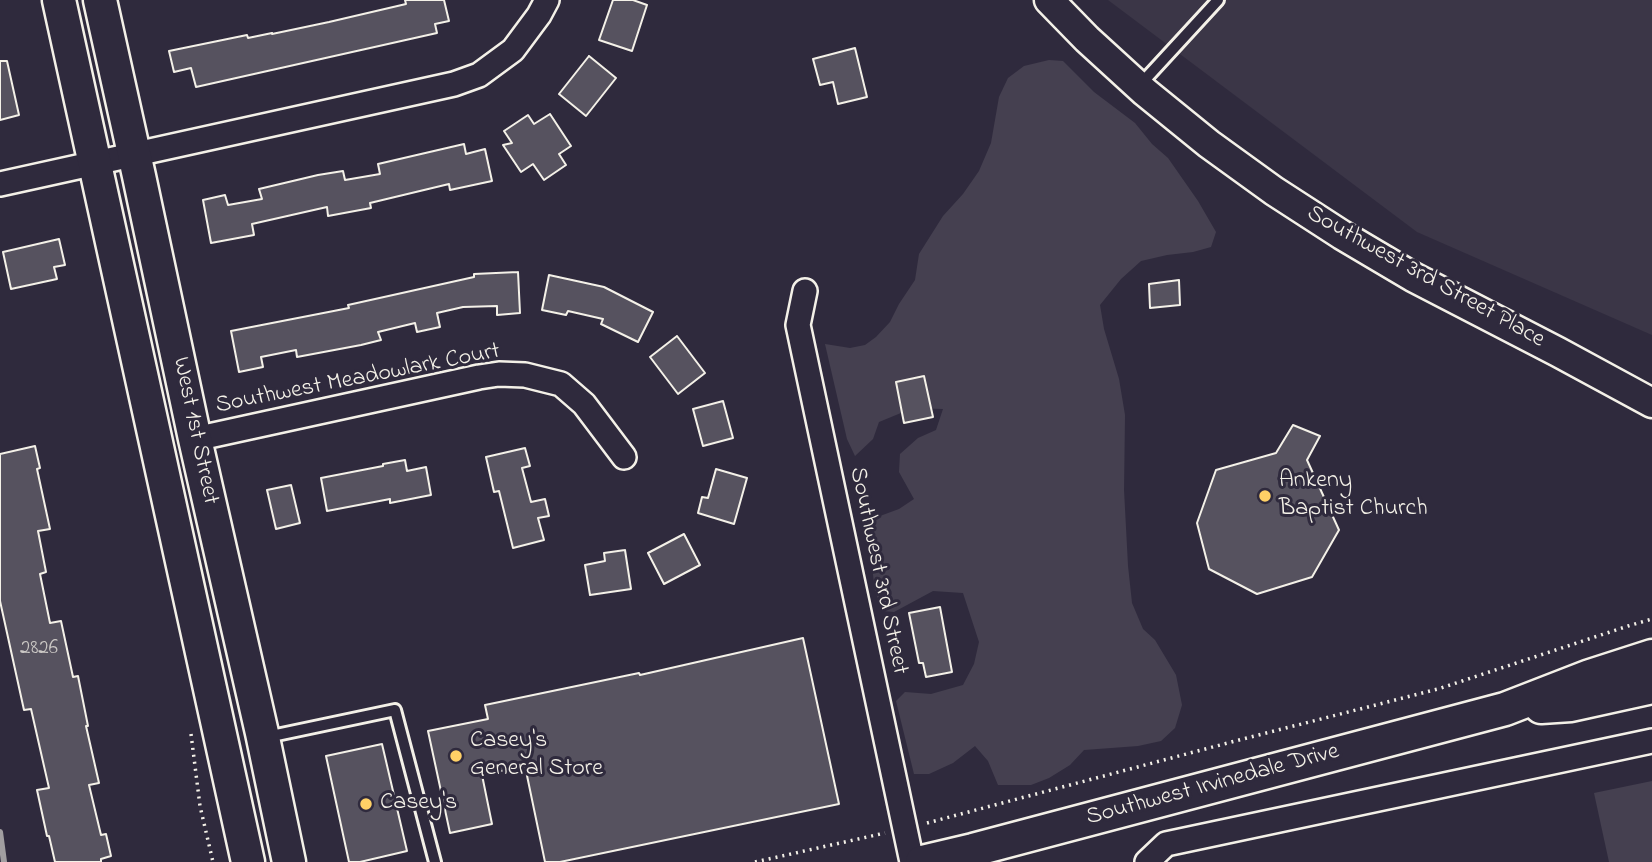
<!DOCTYPE html>
<html>
<head>
<meta charset="utf-8">
<style>
  body { margin:0 }
  canvas { display:block; background:#2f2a3d }
</style>
</head>
<body>
<canvas width="1652" height="862"></canvas>
<script>
const c = document.querySelector('canvas').getContext('2d');
c.lineJoin = 'round';
function paint(path, color) { c.fillStyle = color; c.fill(path, 'evenodd'); }
const shape = rows => new Path2D(rows.map(r => 'M' + r).join(''));
function trace(path, color, width, dash) { c.strokeStyle = color; c.lineWidth = width; c.lineCap = dash ? 'butt' : 'round'; c.setLineDash(dash || []); c.stroke(path); }
function drawText(font, color, halo, rows, align = 'center') {
  c.font = font + ' "Indie Flower",sans-serif'; c.lineWidth = 6; c.setLineDash([]); c.textBaseline = 'middle'; c.strokeStyle = halo; c.fillStyle = color; for (const [text, x, y, turn = 0] of rows) {
    c.save(); c.translate(x, y); c.rotate((+turn || 0) * Math.PI / 180); c.textAlign = isNaN(turn) ? turn : align; if (halo) c.strokeText(text, 0, 0); c.fillText(text, 0, 0); c.restore();
  }
}
paint(shape([
  [1108,0,1652,0,1652,335,1417,232]
]), '#3b3647');
paint(shape([
  [1049,60,1063,61,1094,92,1135,123,1152,144,1168,158,1198,201,1216,232,1211,247,1193,252,1167,255,1141,261,1121,279,1100,305,1104,329,1119,379,1125,415,1124,490,1128,566,1132,603,1143,629,1155,640,1176,675,1182,705,1175,728,1161,741,1138,746,1084,750,1070,765,1049,778,1031,785,998,785,988,761,975,746,953,763,929,774,914,774,896,701,905,692,931,694,963,685,974,664,979,642,963,593,933,591,894,612,883,611,875,591,867,526,880,516,899,509,914,499,899,472,900,454,918,438,936,430,943,409,913,408,879,422,873,439,855,456,847,439,825,344,850,348,865,345,876,337,890,322,899,304,915,280,919,254,943,216,963,194,979,171,991,143,999,97,1008,78,1024,66],
  [1652,781,1652,862,1609,862,1594,793]
]), '#454050');
trace(shape([
  [0,832,4,862]
]), '#a19ea0', 6);
const building = shape([
  [405,0,444,0,449,21,435,24,437,33,196,87,191,68,174,72,169,51,247,35,248,38,272,33,272,34,329,22,406,4,405,0],
  [613,0,633,0,647,5,632,51,599,40,613,0],
  [855,48,867,97,838,104,833,82,820,85,813,59,855,48],
  [589,56,616,78,586,116,559,94,589,56],
  [0,61,7,61,19,115,0,120,0,61],
  [550,114,571,146,559,154,566,165,544,180,533,164,521,172,503,145,512,143,504,131,528,115,534,124,550,114],
  [464,144,466,154,485,149,492,181,450,190,449,184,370,203,371,208,328,216,327,207,252,224,254,235,211,243,203,200,225,195,228,205,262,199,259,189,318,175,343,171,345,180,380,174,378,164,464,144],
  [59,239,65,265,54,267,57,279,11,289,3,252,59,239],
  [518,272,520,313,497,315,497,306,463,307,437,313,440,327,417,332,415,323,378,332,381,340,361,345,297,357,296,350,261,357,263,367,239,372,231,331,349,308,348,305,474,277,474,274,518,272],
  [549,275,604,287,653,312,638,342,601,324,603,319,568,311,566,315,542,310,549,275],
  [1179,280,1180,305,1150,308,1149,284,1179,280],
  [677,336,705,373,678,394,650,357,677,336],
  [924,376,933,417,904,423,896,382,924,376],
  [723,401,733,438,703,446,693,409,723,401],
  [1293,425,1320,436,1307,460,1339,530,1312,577,1257,594,1209,569,1197,523,1216,470,1276,453,1293,425],
  [35,446,40,468,37,469,50,529,38,531,46,572,40,574,50,623,61,621,73,677,78,676,88,726,86,726,99,783,89,785,101,835,106,834,111,856,101,859,101,862,55,862,49,836,47,836,37,790,49,788,31,709,24,710,0,601,0,454,35,446],
  [525,448,530,466,522,468,531,502,545,499,549,516,538,518,544,540,513,548,499,491,494,492,486,457,525,448],
  [405,460,407,471,426,467,431,495,390,503,390,499,327,511,321,478,383,466,383,464,405,460],
  [716,469,747,478,734,524,698,513,702,497,708,498,716,469],
  [291,485,300,523,276,529,267,490,291,485],
  [684,534,700,565,664,584,648,553,684,534],
  [625,550,631,589,590,595,585,565,605,561,604,553,625,550],
  [940,607,952,672,926,677,923,663,919,663,909,613,940,607],
  [803,638,839,804,560,862,545,862,525,766,482,775,492,824,450,833,428,731,488,719,485,705,639,673,640,675,803,638],
  [382,744,407,851,360,862,349,862,326,756,382,744]
]);
paint(building, '#56525f');
trace(building, '#f4f1e8', 2);
const service = shape([
  [1139,86,1218,0],
  [267,737,395,710,435,862]
]);
const minor = shape([
  [0,184,454,84,479,75,513,50,539,15,547,0],
  [805,291,798,325,912,862],
  [195,439,479,377,499,374,525,375,561,384,584,404,624,457],
  [1147,862,1166,844,1652,741]
]);
const tertiary = shape([
  [1049,0,1087,39,1145,92,1209,144,1274,191,1342,235,1413,277,1558,352,1652,403]
]);
const secondary = shape([
  [59,0,248,862],
  [100,0,139,176,195,439,262,733,289,862],
  [1541,707,1571,705,1652,687],
  [922,862,973,850,1505,709,1590,676,1652,656]
]);
trace(service, '#f4f1e8', 16);
trace(minor, '#f4f1e8', 28);
trace(tertiary, '#f4f1e8', 33);
trace(secondary, '#f4f1e8', 37);
trace(shape([
  [191,734,200,806,213,862],
  [927,823,1239,740,1438,689,1628,626,1652,619],
  [755,862,885,833]
]), '#f4f1e8', 3.5, [2, 5]);
trace(service, '#2f2a3d', 10);
trace(minor, '#2f2a3d', 23);
trace(tertiary, '#2f2a3d', 28);
trace(secondary, '#2f2a3d', 32);
for (const [x, y, r, color] of [
  [1265,496,7,"#ffd166"],
  [456,756,7,"#ffd166"],
  [366,804,7,"#ffd166"]
]) { const dot = new Path2D(); dot.arc(x, y, r, 0, 2 * Math.PI); c.fillStyle = color; c.fill(dot); trace(dot, '#2f2a3d', 2.5); }
drawText('21px', '#ccc9c6', null, [
  ["2826",39,650]
]);
drawText('24px', '#f4f1e8', '#2f2a3d', [
  ["Southwest 3rd Street Place",1425,278,29],
  ["Southwest Meadowlark Court",358,380,-11],
  ["West 1st Street",194,431,78],
  ["Southwest 3rd Street",877,571,78],
  ["Southwest Irvinedale Drive",1213,786,-15]
]);
drawText('24px', '#f4f1e8', '#2f2a3d', [
  ["Ankeny",1279,482],
  ["Baptist Church",1279,510],
  ["Casey's",470,742],
  ["General Store",470,770],
  ["Casey's",380,804]
], 'left');
</script>
</body>
</html>
